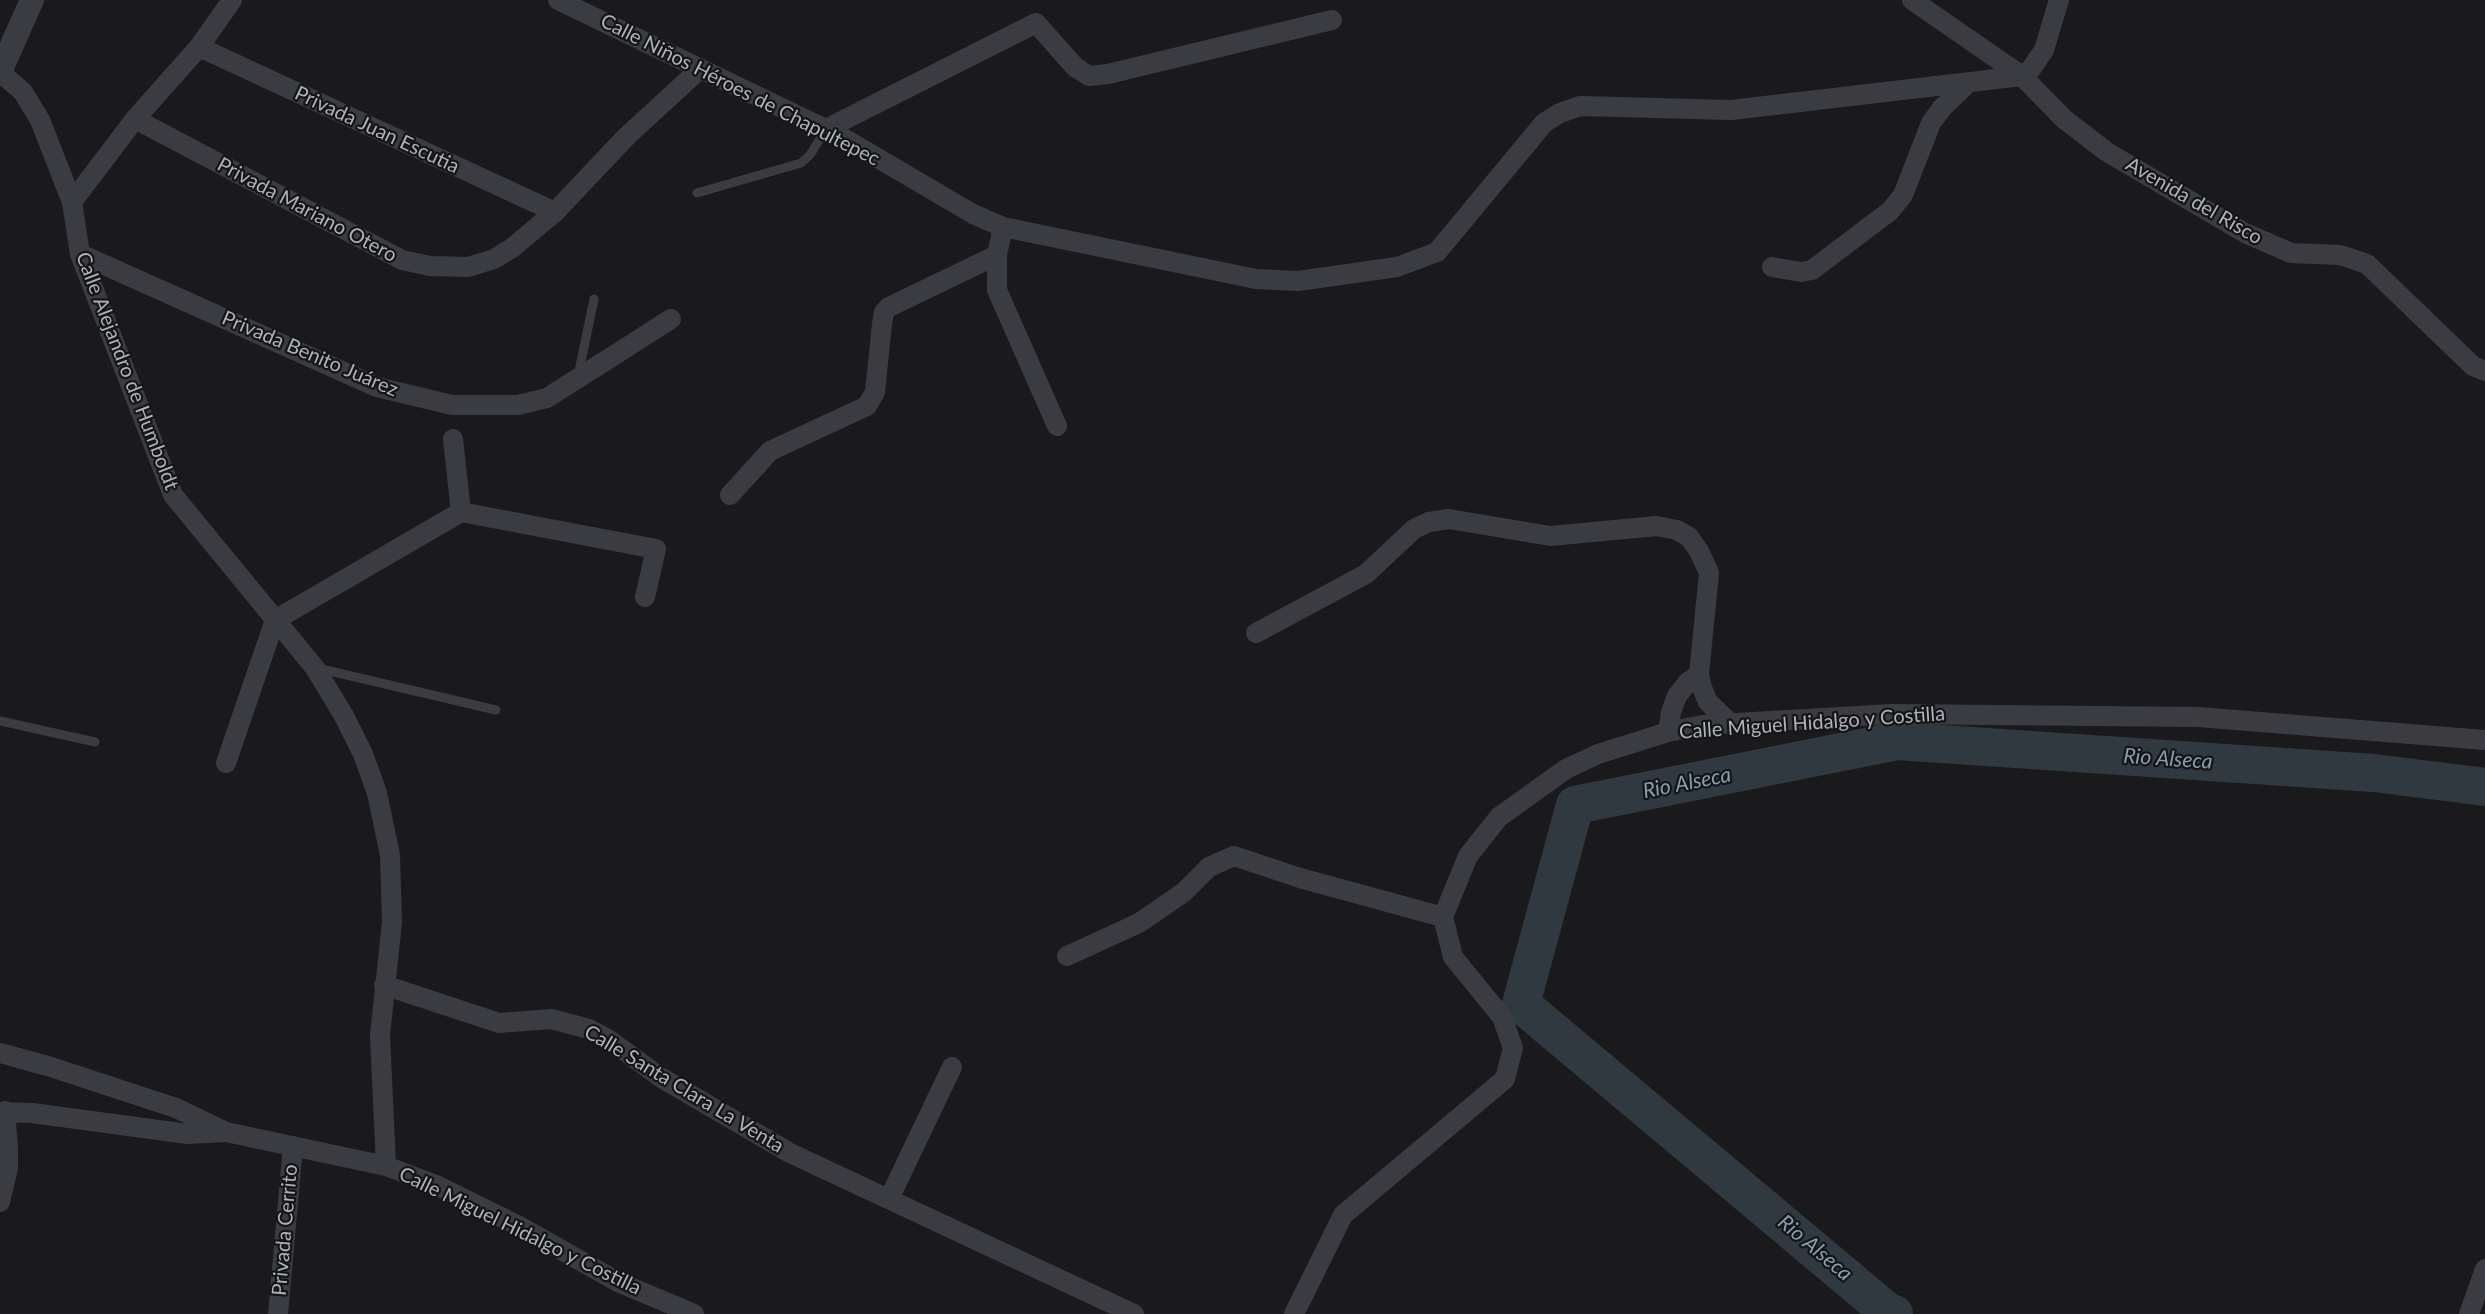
<!DOCTYPE html>
<html>
<head>
<meta charset="utf-8">
<style>
  body { margin:0 }
  canvas { display:block; background:#1a1a1c }
</style>
</head>
<body>
<canvas width="2485" height="1314"></canvas>
<script>
const c = document.querySelector('canvas').getContext('2d');
c.lineJoin = 'round';
const shape = rows => new Path2D(rows.map(r => 'M' + r).join(''));
function trace(path, color, width, dash) { c.strokeStyle = color; c.lineWidth = width; c.lineCap = dash ? 'butt' : 'round'; c.setLineDash(dash || []); c.stroke(path); }
function drawText(font, color, halo, rows, align = 'center') {
  c.font = font + ' Lato,sans-serif'; c.lineWidth = 4.5; c.setLineDash([]); c.textBaseline = 'middle'; c.strokeStyle = halo; c.fillStyle = color; for (const [text, x, y, turn = 0] of rows) {
    c.save(); c.translate(x, y); c.rotate((+turn || 0) * Math.PI / 180); c.textAlign = isNaN(turn) ? turn : align; if (halo) c.strokeText(text, 0, 0); c.fillText(text, 0, 0); c.restore();
  }
}
trace(shape([
  [1894,1314,1887,1311,1521,1004,1575,805,1897,741,2374,773,2485,787]
]), '#303940', 38);
trace(shape([
  [697,193,801,163,810,155,826,129],
  [578,376,594,299],
  [317,668,496,710],
  [0,721,95,742]
]), '#3b3c41', 9);
trace(shape([
  [558,0,842,137,973,214,1003,227,1256,279,1298,281,1397,267,1437,252,1544,123,1560,113,1580,106,1731,110,2022,76,2031,69,2044,50,2059,0],
  [1912,0,2022,76,2064,119,2107,152,2245,233,2291,253,2340,255,2367,264,2473,366,2485,371],
  [199,47,555,212],
  [0,72,23,92,40,120,72,202,80,254,173,495,315,668,344,716,363,754,377,793,390,855,392,922,380,1035,386,1166],
  [135,119,402,260,430,266,468,267,494,259,512,248,555,212,627,136,700,69],
  [826,129,1036,23,1075,67,1089,76,1108,74,1332,20],
  [72,202,135,119,199,47,232,0],
  [1003,227,997,255,997,290,1057,426],
  [80,254,377,387,452,405,518,405,547,398,671,319],
  [1772,267,1801,272,1812,270,1890,211,1903,195,1931,123,1942,108,1969,82],
  [453,439,461,512],
  [730,495,770,451,867,406,875,392,882,324,884,312,889,307,997,255],
  [1256,633,1366,574,1414,529,1429,522,1449,519,1550,536,1657,526,1677,530,1689,537,1699,551,1709,573,1699,674,1702,688,1708,702,1731,724],
  [1668,732,1671,712,1677,696,1688,682,1699,674],
  [226,763,275,620,461,512,656,549,645,597],
  [1067,956,1139,923,1184,892,1209,867,1234,856,1300,878,1443,917],
  [384,985,499,1023,551,1019,589,1029,608,1039,660,1077,790,1153,1134,1314],
  [0,1053,51,1067,176,1108,226,1132,386,1166,436,1185,521,1227,618,1282,694,1314],
  [0,1112,32,1113,188,1134,224,1132],
  [889,1199,952,1067],
  [0,1202,8,1168,8,1148,5,1111],
  [278,1314,293,1146],
  [1294,1314,1343,1215,1505,1079,1513,1048,1502,1017,1453,957,1443,917,1468,856,1499,817,1566,769,1598,754,1668,732,1702,725,1892,714,2198,717,2485,740],
  [2469,1314,2485,1269]
]), '#3b3c41', 20);
trace(shape([
  [0,72,32,0]
]), '#3b3c41', 24);
drawText('20px', '#adb2bb', '#151517', [
  ["Calle Niños Héroes de Chapultepec",740,90,27],
  ["Privada Juan Escutia",377,130,25],
  ["Avenida del Risco",2194,201,30],
  ["Privada Mariano Otero",307,210,28],
  ["Privada Benito Juárez",310,354,23],
  ["Calle Alejandro de Humboldt",127,371,69],
  ["Calle Miguel Hidalgo y Costilla",1812,723,-4],
  ["Calle Santa Clara La Venta",684,1089,31],
  ["Privada Cerrito",285,1230,-85],
  ["Calle Miguel Hidalgo y Costilla",520,1231,26]
]);
drawText('italic 21px', '#85a0b5', '#151517', [
  ["Rio Alseca",2168,759,4],
  ["Rio Alseca",1687,783,-11],
  ["Rio Alseca",1815,1248,40]
]);
</script>
</body>
</html>
